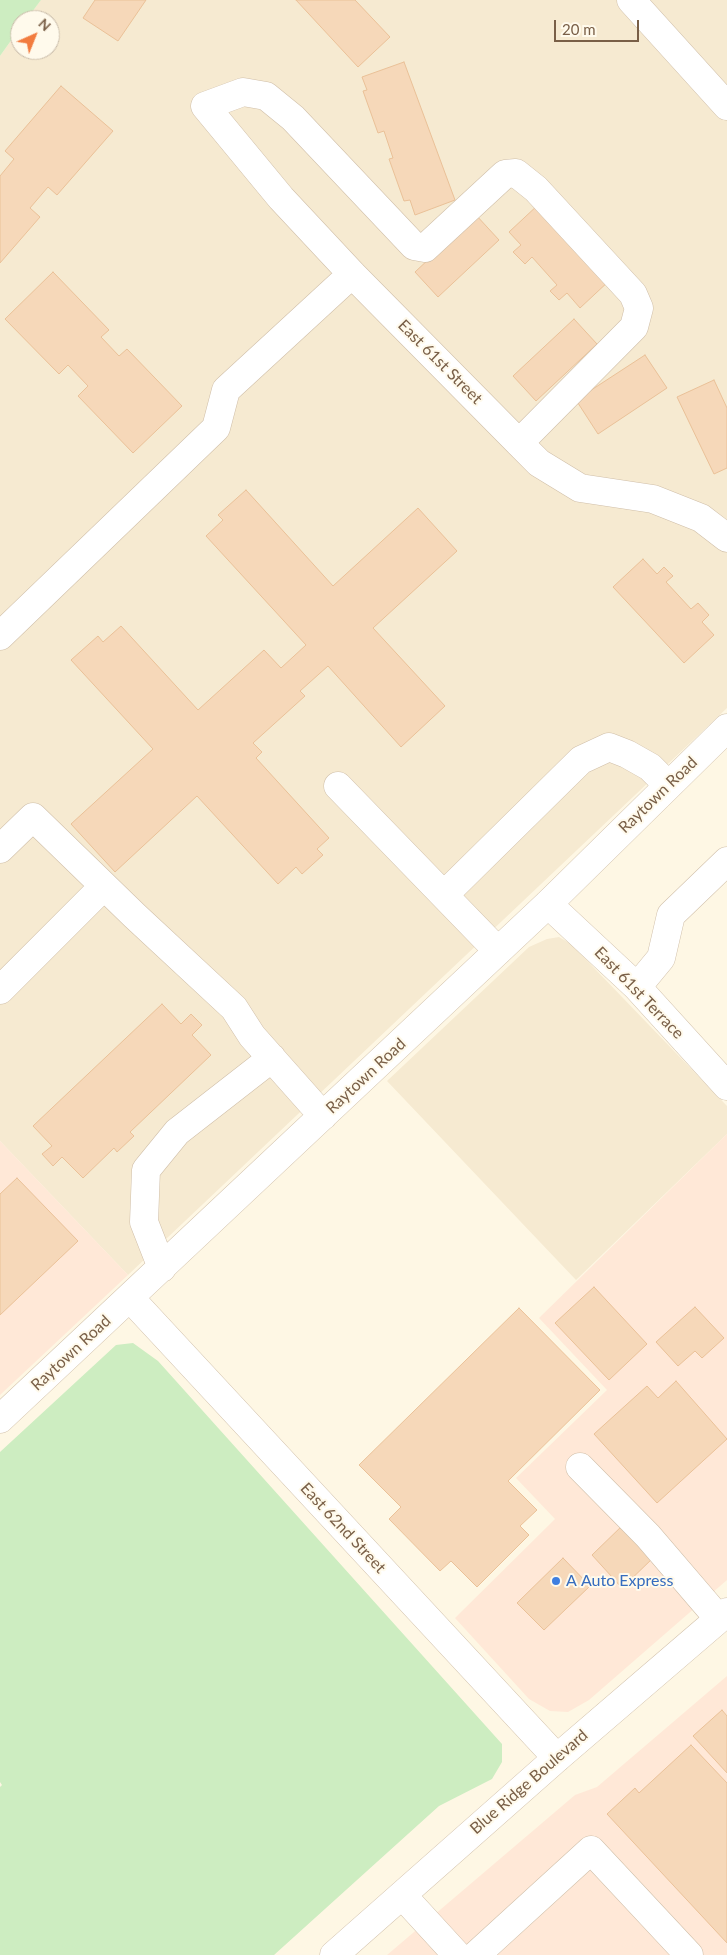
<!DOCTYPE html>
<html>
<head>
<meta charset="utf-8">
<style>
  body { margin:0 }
  #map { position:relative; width:727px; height:1955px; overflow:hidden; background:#fef7e4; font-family:Lato,sans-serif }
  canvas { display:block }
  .north { position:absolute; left:10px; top:10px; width:50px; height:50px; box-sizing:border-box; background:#fffaec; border:1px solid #c9bcaa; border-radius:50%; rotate:44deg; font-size:14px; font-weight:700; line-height:20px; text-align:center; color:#795f47 }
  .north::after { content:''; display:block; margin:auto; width:18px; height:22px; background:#f27c3f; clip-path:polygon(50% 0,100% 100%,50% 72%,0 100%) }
  .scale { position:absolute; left:554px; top:20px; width:85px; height:22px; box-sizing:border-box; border:2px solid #795f47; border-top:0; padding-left:6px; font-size:15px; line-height:18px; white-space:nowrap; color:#795f47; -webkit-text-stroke:4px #fffaec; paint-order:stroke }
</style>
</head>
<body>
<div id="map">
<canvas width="727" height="1955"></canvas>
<div class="north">N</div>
<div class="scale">20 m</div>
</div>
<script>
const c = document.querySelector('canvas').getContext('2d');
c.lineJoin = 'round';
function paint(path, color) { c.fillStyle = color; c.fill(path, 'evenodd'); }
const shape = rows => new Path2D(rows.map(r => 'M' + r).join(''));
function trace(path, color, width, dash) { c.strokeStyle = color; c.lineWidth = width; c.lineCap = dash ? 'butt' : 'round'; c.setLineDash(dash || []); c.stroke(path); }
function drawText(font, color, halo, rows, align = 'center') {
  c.font = font + ' Lato,sans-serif'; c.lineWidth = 4; c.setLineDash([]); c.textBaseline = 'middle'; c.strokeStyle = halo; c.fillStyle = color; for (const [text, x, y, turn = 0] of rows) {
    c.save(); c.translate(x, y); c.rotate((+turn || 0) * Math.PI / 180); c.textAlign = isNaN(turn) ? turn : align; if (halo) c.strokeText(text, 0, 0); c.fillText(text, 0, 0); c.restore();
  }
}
paint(shape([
  [41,0,727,0,727,708,128,1275,0,1141,0,56,20,28,20,50,50,50,50,20,26,20],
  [559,937,571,944,727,1106,727,1134,576,1280,387,1081,529,947,547,939]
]), '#f6ead1');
paint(shape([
  [727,1134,727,1580,589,1700,568,1712,550,1711,529,1699,455,1618,555,1519,516,1478,607,1390,539,1318],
  [0,1141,128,1275,0,1395],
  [727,1676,727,1955,387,1955,575,1795,597,1787]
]), '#ffe8d7');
paint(shape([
  [0,0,41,0,26,20,20,20,20,28,0,56],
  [133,1343,158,1361,502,1744,502,1762,492,1779,439,1806,274,1955,0,1955,0,1787,2,1785,0,1782,0,1452,116,1345]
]), '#cdedc1');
const building = shape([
  [95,0,146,0,118,41,83,18,95,0],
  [296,0,355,0,390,37,358,67,296,0],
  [404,62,455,200,415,215,410,200,404,201,389,159,393,158,384,131,378,133,363,91,367,90,362,77,404,62],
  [61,86,113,131,57,195,48,187,30,208,40,217,0,263,0,176,14,159,5,151,61,86],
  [539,204,610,280,580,308,567,293,559,300,550,291,557,285,532,257,525,264,513,252,521,245,509,232,539,204],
  [476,215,499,240,438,297,415,272,476,215],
  [53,272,109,330,101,337,119,356,127,349,182,406,133,453,78,396,88,386,68,365,59,374,5,319,53,272],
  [574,319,597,344,536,401,513,376,574,319],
  [645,355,667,388,598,434,576,400,645,355],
  [714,380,727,408,727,468,714,474,677,397,714,380],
  [246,490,333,586,418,508,457,551,373,628,445,706,401,747,328,666,300,691,305,696,253,743,262,752,256,758,329,838,317,849,323,855,302,874,296,867,278,884,197,796,115,872,71,824,153,749,71,660,98,636,103,642,121,626,198,710,264,650,281,668,306,645,206,536,223,520,218,515,246,490],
  [643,559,657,574,664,567,673,576,666,582,691,609,698,603,709,615,702,622,714,635,684,663,613,587,643,559],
  [162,1004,181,1024,191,1014,202,1025,192,1035,211,1055,130,1132,134,1136,117,1152,114,1148,83,1178,62,1157,53,1166,42,1154,52,1146,33,1126,162,1004],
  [17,1178,78,1241,0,1315,0,1194,17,1178],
  [594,1287,647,1344,609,1380,555,1323,594,1287],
  [695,1307,724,1338,702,1358,695,1351,678,1366,656,1342,695,1307],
  [519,1308,600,1390,508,1481,537,1510,520,1526,529,1535,477,1587,451,1561,440,1571,389,1519,401,1507,359,1465,519,1308],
  [676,1381,727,1439,657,1503,594,1434,647,1386,658,1398,676,1381],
  [624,1524,654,1557,622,1588,592,1555,624,1524],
  [563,1558,590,1586,544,1630,517,1603,563,1558],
  [722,1710,727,1716,727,1773,693,1736,722,1710],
  [691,1745,727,1783,727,1943,607,1814,635,1788,639,1793,691,1745]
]);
paint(building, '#f6d8b9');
trace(building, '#eac198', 1);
const minor = shape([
  [631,0,727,106],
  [519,443,634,327,639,308,633,294,536,189,516,173,505,174,425,248,414,246,293,118,266,96,243,92,205,106,281,198,352,274,519,443,539,463,580,488,653,499,701,518,727,538],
  [0,636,216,428,226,390,352,274],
  [338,786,498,951],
  [0,849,33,817,135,916,234,1008,252,1036,323,1116],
  [444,895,581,760,609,747,627,754,650,767,668,785],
  [548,904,637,987,727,1086],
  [637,987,661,958,671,915,727,861],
  [0,990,104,886],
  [162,1268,144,1222,146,1170,177,1132,272,1058],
  [130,1298,557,1758],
  [0,1419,548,904,727,728],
  [580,1467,648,1536,719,1619],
  [402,1895,457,1955],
  [334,1955,557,1758,727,1612],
  [476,1955,591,1850,689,1955]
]);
trace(minor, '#d0bfa9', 29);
trace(minor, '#fff', 28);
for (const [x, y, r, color] of [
  [556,1581,5,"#3f7fe0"]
]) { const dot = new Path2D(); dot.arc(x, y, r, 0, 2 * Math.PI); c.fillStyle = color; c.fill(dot); trace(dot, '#fffaec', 2); }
drawText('16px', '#795f47', '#fffaec', [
  ["East 61st Street",440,362,45],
  ["Raytown Road",658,795,-44],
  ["East 61st Terrace",639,993,46],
  ["Raytown Road",366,1076,-43],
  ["Raytown Road",71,1353,-43],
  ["East 62nd Street",343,1528,47],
  ["Blue Ridge Boulevard",529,1782,-41]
]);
drawText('16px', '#366cbe', '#fffaec', [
  ["A Auto Express",566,1581]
], 'left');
</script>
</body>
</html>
